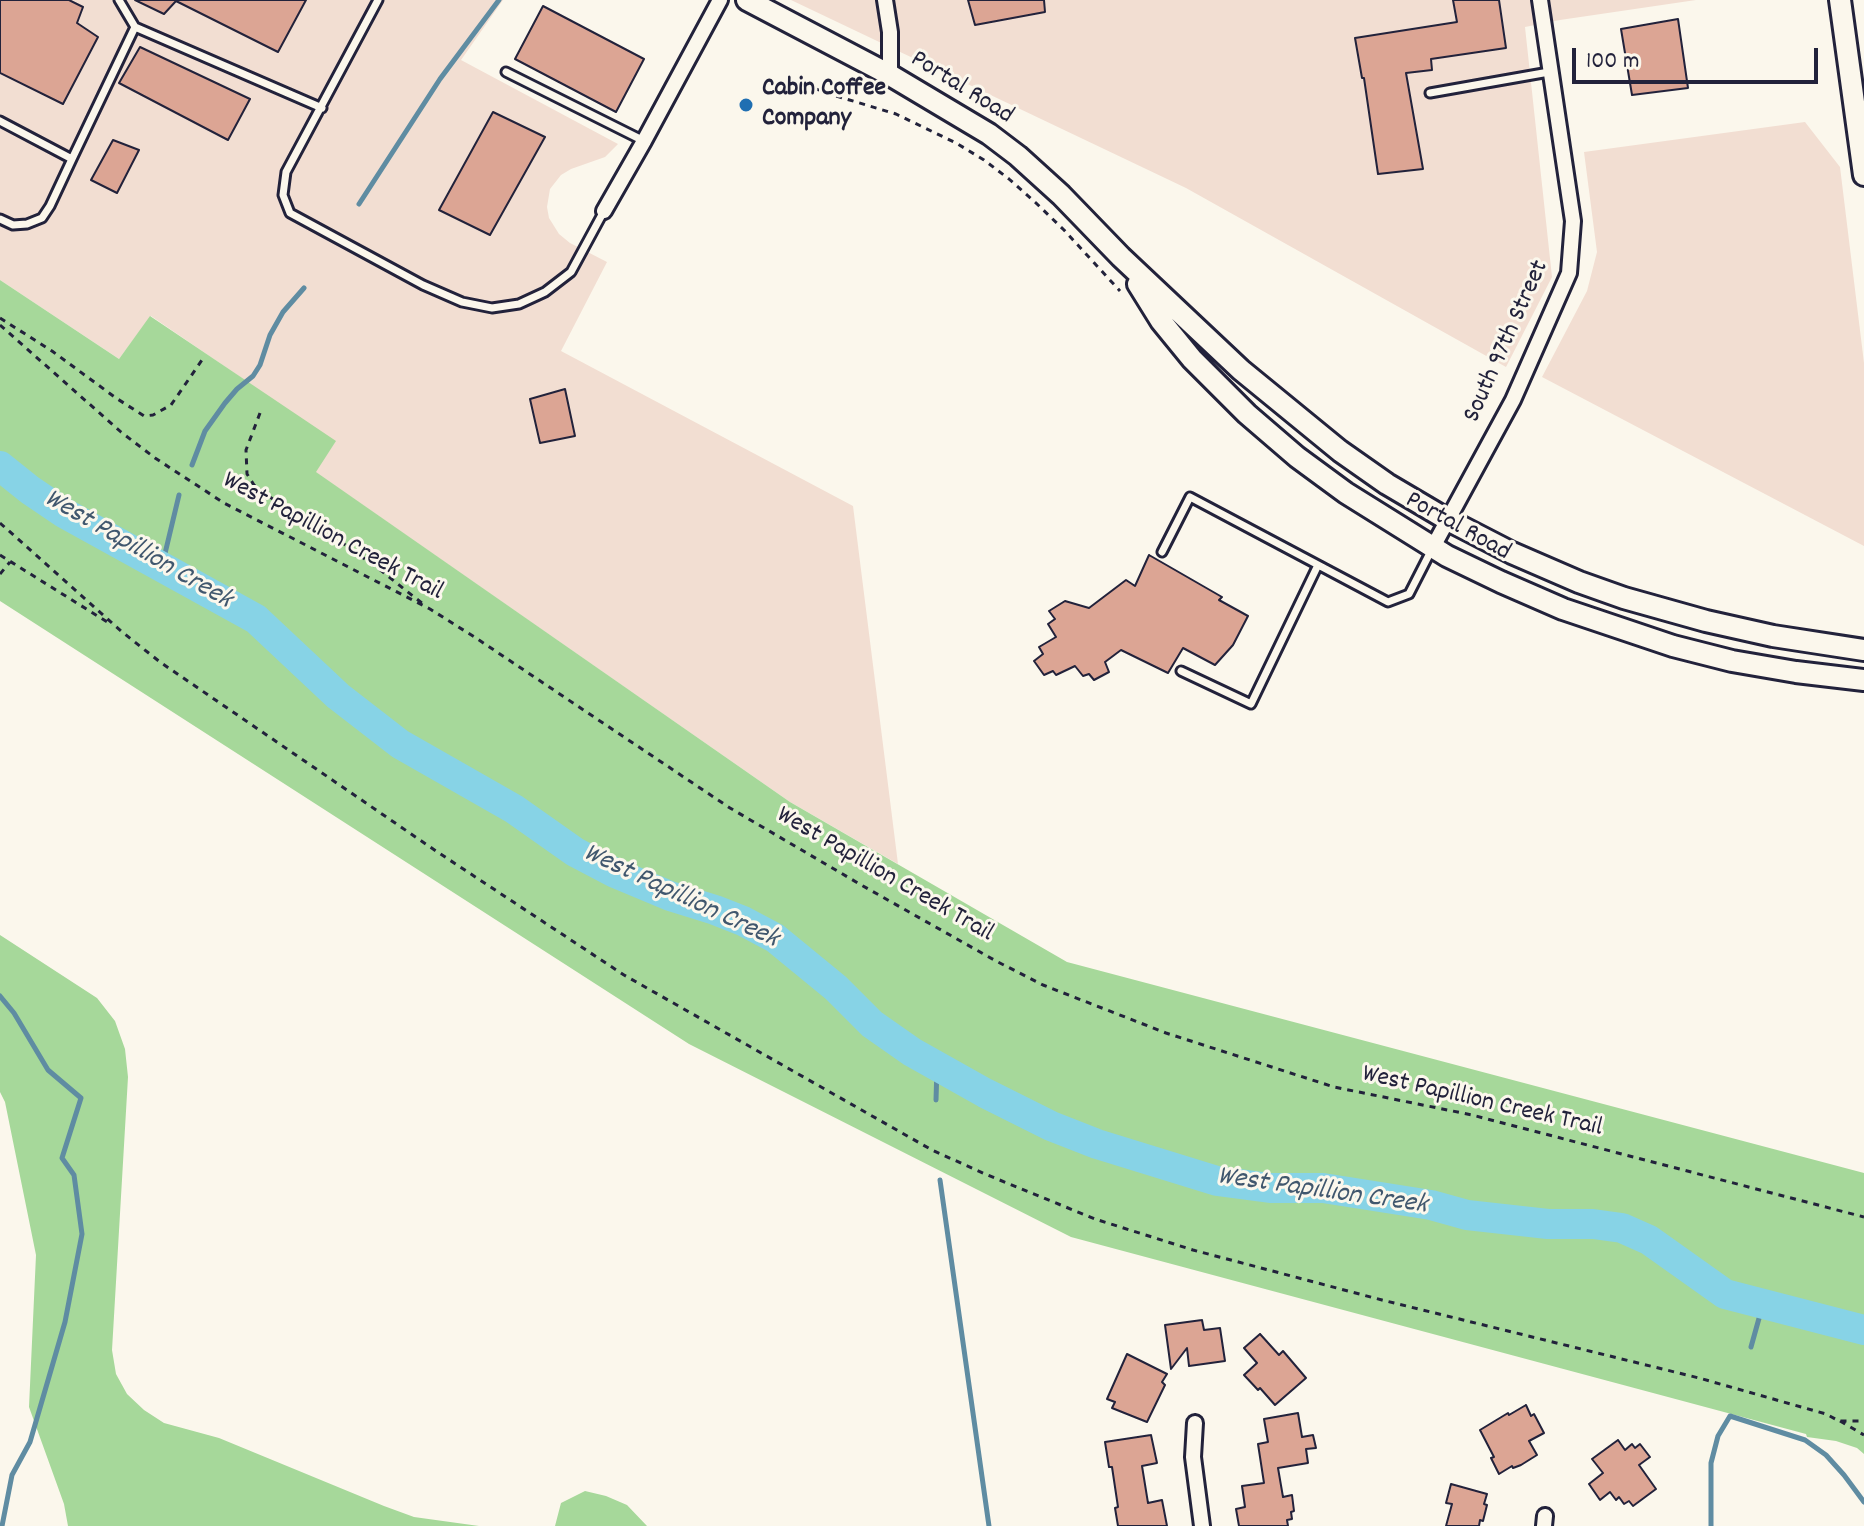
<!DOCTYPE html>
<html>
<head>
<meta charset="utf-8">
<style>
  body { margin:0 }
  #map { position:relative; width:1864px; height:1526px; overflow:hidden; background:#fbf7ec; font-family:Dekko,sans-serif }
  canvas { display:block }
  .scale { position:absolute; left:1572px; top:48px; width:246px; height:36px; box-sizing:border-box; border:4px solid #22223b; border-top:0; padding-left:10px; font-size:24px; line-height:28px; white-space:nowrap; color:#22223b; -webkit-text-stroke:6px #fbf7ec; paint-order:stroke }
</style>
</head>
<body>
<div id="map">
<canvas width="1864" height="1526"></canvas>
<div class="scale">100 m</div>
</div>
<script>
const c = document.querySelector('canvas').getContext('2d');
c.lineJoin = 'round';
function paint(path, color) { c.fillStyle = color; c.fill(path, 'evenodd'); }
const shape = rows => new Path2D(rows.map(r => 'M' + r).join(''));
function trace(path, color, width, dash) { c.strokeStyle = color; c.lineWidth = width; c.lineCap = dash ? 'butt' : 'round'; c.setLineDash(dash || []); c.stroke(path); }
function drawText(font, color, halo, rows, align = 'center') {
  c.font = font + ' Dekko,sans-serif'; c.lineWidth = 6; c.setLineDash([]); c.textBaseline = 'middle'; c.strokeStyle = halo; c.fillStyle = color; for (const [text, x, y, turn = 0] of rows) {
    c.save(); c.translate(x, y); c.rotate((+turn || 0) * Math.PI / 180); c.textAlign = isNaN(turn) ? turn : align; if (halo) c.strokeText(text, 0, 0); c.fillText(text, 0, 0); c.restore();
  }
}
paint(shape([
  [0,0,503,0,461,60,618,144,605,157,571,169,561,175,550,189,547,207,549,218,559,234,570,243,607,262,561,351,853,506,898,864,790,802,315,472,335,442,151,316,119,359,0,280],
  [791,0,1696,0,1560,20,1525,27,1552,277,1506,367,1186,188],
  [1805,122,1840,167,1864,363,1864,546,1542,377,1587,291,1597,252,1584,152]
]), '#f2ded2');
paint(shape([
  [0,280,119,359,150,316,336,441,316,472,790,802,1067,962,1864,1173,1864,1454,1857,1448,1836,1441,1807,1437,1806,1434,1071,1237,689,1044,0,601],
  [0,935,97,998,115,1021,125,1049,128,1077,112,1350,116,1374,127,1394,144,1410,164,1423,219,1438,384,1506,414,1517,479,1526,68,1526,64,1504,29,1407,36,1255,5,1102,0,1092],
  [585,1491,606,1496,627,1505,647,1526,555,1526,561,1503]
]), '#a6d89a');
trace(shape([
  [359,204,440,79,499,0],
  [192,465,205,431,225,403,237,389,253,376,260,365,270,335,283,312,304,288],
  [162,566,179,495],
  [0,996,14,1013,48,1070,81,1098,62,1158,74,1175,82,1234,65,1322,30,1442,12,1475,2,1526],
  [936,1100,937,1067],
  [940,1180,989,1526],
  [1751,1347,1763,1304],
  [1711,1526,1711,1463,1718,1436,1730,1416,1805,1440,1826,1455,1844,1475,1864,1502]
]), '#5f8ca2', 5);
trace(shape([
  [0,466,30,490,64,513,256,619,338,696,400,744,514,809,575,852,615,873,670,896,715,910,743,921,775,938,836,988,872,1024,912,1052,985,1093,1051,1126,1097,1144,1217,1181,1270,1188,1323,1188,1431,1205,1467,1215,1548,1224,1593,1224,1622,1228,1649,1240,1725,1294,1864,1330]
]), '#87d3e6', 30);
const building = shape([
  [0,0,69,0,83,7,77,23,98,37,63,104,0,73,0,0],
  [135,0,306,0,278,52,176,1,164,14,135,0],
  [968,0,1044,0,1045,12,975,25,968,0],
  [1453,0,1499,0,1506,48,1431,59,1432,70,1406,73,1423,169,1378,174,1364,78,1362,78,1355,38,1457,22,1453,0],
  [543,6,644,59,616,112,515,59,543,6],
  [1678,19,1688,88,1632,95,1621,29,1678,19],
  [140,47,250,99,228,140,119,83,140,47],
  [493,112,545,137,490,235,439,210,493,112],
  [113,140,139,150,117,193,91,180,113,140],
  [565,389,575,436,540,443,530,399,565,389],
  [1149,555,1222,597,1219,600,1248,616,1233,645,1215,665,1183,648,1168,673,1121,650,1105,662,1109,672,1094,680,1089,674,1083,676,1075,666,1056,675,1053,671,1044,675,1034,661,1043,654,1039,647,1056,637,1048,624,1055,619,1049,611,1065,601,1089,608,1126,580,1135,586,1149,555],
  [1202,1320,1204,1330,1220,1328,1225,1361,1189,1366,1187,1348,1171,1369,1165,1325,1202,1320],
  [1260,1334,1279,1355,1283,1351,1306,1378,1275,1405,1260,1388,1258,1390,1244,1375,1257,1363,1244,1348,1260,1334],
  [1127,1354,1167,1374,1162,1382,1165,1385,1147,1422,1112,1408,1115,1402,1107,1399,1127,1354],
  [1526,1405,1531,1416,1534,1414,1544,1433,1529,1441,1537,1455,1521,1465,1513,1468,1512,1466,1499,1474,1491,1458,1494,1457,1480,1430,1508,1413,1509,1415,1526,1405],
  [1298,1413,1302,1437,1313,1435,1316,1448,1306,1449,1308,1463,1278,1468,1283,1497,1292,1495,1294,1511,1291,1512,1292,1519,1287,1520,1288,1526,1239,1526,1236,1509,1245,1507,1242,1486,1264,1483,1258,1444,1268,1442,1264,1419,1298,1413],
  [1151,1435,1157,1463,1142,1466,1148,1503,1162,1500,1167,1526,1118,1526,1115,1508,1118,1507,1112,1467,1109,1467,1105,1442,1151,1435],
  [1618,1440,1625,1450,1632,1444,1635,1448,1640,1444,1650,1457,1639,1465,1656,1489,1633,1506,1629,1501,1624,1504,1619,1497,1616,1500,1610,1492,1600,1500,1589,1484,1603,1473,1592,1459,1618,1440],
  [1451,1484,1487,1494,1484,1504,1487,1505,1483,1521,1480,1520,1479,1526,1446,1526,1452,1504,1446,1503,1451,1484]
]);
paint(building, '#dca594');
trace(building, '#22223b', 2);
const lane = shape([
  [119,0,135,27],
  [378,0,286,172,283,195,290,213,423,285,462,302,492,308,519,304,545,292,571,272,604,211],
  [506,72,644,141],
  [1430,93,1549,72],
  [0,121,72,159,135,27,322,108],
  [0,219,13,225,27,224,42,218,50,206,72,159],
  [1162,552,1190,497,1388,602,1409,594,1432,549],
  [1181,671,1251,704,1318,565]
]);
const street = shape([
  [885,0,890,32,890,75],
  [604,211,644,141,720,0],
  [1433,547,1513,400,1569,273,1573,221,1540,0],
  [1195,1423,1193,1457,1202,1526],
  [1544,1526,1545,1516]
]);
const secondary = shape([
  [747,0,890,75,989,134,1018,156,1061,195,1121,257,1241,370,1340,451,1387,484,1448,520,1512,553,1579,582,1624,598,1706,621,1773,636,1864,650],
  [1840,0,1864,175],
  [1138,284,1161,321,1192,359,1247,414,1297,457,1346,493,1447,556,1501,582,1563,609,1673,646,1732,661,1796,672,1864,680]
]);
trace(lane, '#22223b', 13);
trace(street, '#22223b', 20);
trace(secondary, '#22223b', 26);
trace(shape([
  [791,80,833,95,896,114,956,143,984,160,1009,179,1036,203,1064,230,1120,291],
  [0,318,52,351,116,398,144,416,153,415,171,405,202,360],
  [0,325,121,432,155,458,224,503,430,609,476,638,730,808,863,886,996,961,1043,985,1166,1033,1334,1087,1472,1115,1864,1217],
  [260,413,246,450,247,474,254,485,268,496,334,537,379,569,423,604],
  [0,523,121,631,160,662,436,851,624,975,932,1150,985,1174,1095,1219,1193,1250,1382,1300,1699,1378,1826,1414,1839,1421,1864,1421],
  [0,555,112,625],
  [0,574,10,562],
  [1840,1421,1864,1435]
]), '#22223b', 3, [6, 6]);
trace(lane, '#fbf7ec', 7);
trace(street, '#fbf7ec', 14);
trace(secondary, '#fbf7ec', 20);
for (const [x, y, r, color] of [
  [746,105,8,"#1f6fb2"]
]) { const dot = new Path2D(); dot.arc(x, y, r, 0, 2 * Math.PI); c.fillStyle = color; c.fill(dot); trace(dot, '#fbf7ec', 3); }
drawText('26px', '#22223b', '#fbf7ec', [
  ["Portal Road",961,89,32],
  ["South 97th Street",1508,342,-66],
  ["Portal Road",1457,528,29],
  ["West Papillion Creek Trail",332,538,28],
  ["West Papillion Creek Trail",884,876,30],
  ["West Papillion Creek Trail",1482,1103,13]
]);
drawText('bold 26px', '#22223b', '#fbf7ec', [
  ["Cabin Coffee",762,90],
  ["Company",762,120]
], 'left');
drawText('italic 28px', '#40576e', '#fbf7ec', [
  ["West Papillion Creek",137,551,30],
  ["West Papillion Creek",680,898,25],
  ["West Papillion Creek",1322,1193,8]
]);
</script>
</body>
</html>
